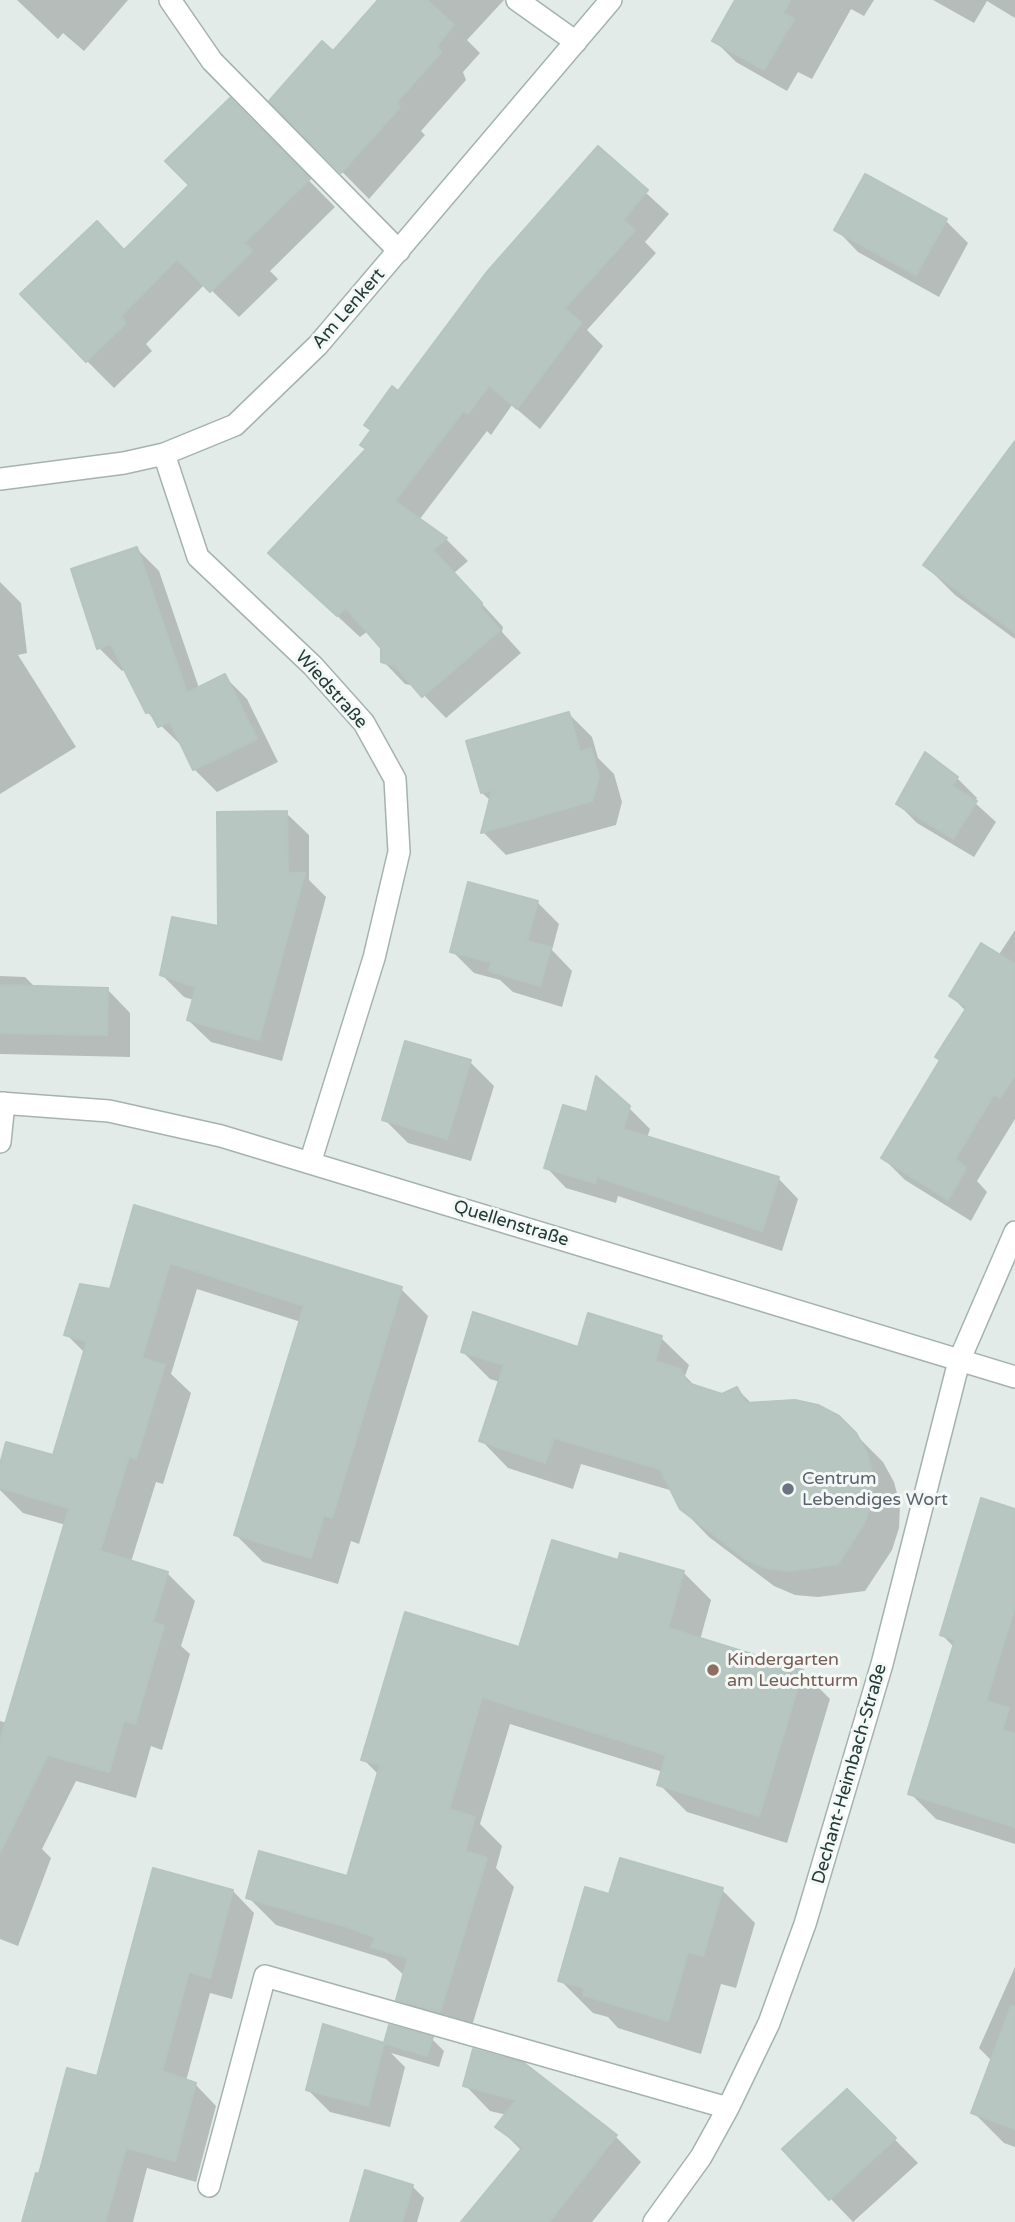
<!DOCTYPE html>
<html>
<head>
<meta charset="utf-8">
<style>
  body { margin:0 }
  canvas { display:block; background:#e2ebe8 }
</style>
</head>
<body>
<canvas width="1015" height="2222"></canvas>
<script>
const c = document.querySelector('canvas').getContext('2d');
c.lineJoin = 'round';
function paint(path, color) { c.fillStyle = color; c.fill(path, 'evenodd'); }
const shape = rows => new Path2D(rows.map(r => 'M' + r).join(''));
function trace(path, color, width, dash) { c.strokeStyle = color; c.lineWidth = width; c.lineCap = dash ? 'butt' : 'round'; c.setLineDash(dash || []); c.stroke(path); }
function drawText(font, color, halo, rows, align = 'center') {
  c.font = font + ' "Varela Round",sans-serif'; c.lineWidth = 6; c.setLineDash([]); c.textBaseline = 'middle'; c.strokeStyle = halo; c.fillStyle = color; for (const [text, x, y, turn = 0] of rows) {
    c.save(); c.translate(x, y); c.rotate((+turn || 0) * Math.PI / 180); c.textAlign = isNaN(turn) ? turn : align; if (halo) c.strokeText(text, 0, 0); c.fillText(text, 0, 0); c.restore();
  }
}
paint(shape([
  [17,0,128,0,84,51,63,33,58,39],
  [380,0,504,0,467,40,480,53,463,72,466,80,421,131,425,135,369,199,272,101,333,53],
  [737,0,874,0,864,16,851,9,812,79,798,72,787,91,736,62,714,40],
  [933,0,1015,0,1015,18,987,1,974,23],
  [230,100,335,207,270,271,278,279,239,317,205,284,146,344,152,351,114,388,87,361,125,252,191,185],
  [598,149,669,214,645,242,656,253,587,330,603,346,540,429,512,405,491,435,487,431,419,520,446,539,468,561,454,573,503,627,502,632,521,653,446,718,415,686,405,684,383,661,382,647,368,631,360,637,293,575,399,394],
  [946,221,968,243,939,297,858,252,836,229],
  [1015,444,1015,639,955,595,925,565],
  [137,549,159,571,199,688,224,676,247,699,278,762,217,792,194,769,184,748,147,712,125,669,122,671,99,648],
  [0,582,21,603,27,653,18,655,76,747,0,794],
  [568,713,592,737,598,758,614,774,622,802,616,825,506,855,483,832,491,801,482,793],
  [957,778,977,798,974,802,996,822,974,857,917,823,898,804],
  [286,813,309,835,309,880,326,897,282,1061,211,1042,188,1020,194,1000,184,997,161,974,220,928],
  [537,902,559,924,552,950,572,971,562,1007,513,992,500,980,474,973,452,951],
  [1015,930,1015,1119,977,1181,987,1192,971,1221,905,1180,883,1158,942,1061,966,1011,951,996,998,956],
  [0,976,25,977,36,988,108,990,130,1013,130,1057,0,1054],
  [470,1062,494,1086,471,1161,408,1143,384,1119],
  [629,1108,650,1129,647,1138,778,1178,798,1199,782,1251,618,1196,616,1203,566,1188,546,1167,588,1114],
  [135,1207,401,1289,428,1316,359,1544,351,1541,338,1584,263,1562,236,1535,301,1322,197,1289,171,1374,191,1393,163,1484,156,1482,131,1562,168,1574,195,1601,181,1646,190,1654,162,1750,151,1746,136,1798,76,1781,42,1849,51,1858,18,1946,0,1939,0,1721,7,1723,66,1525,23,1513,0,1490,0,1470,54,1457,85,1353,66,1334,111,1291],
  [661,1338,689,1365,685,1376,697,1388,722,1396,737,1389,753,1405,838,1417,883,1462,894,1482,900,1505,899,1528,892,1550,865,1591,818,1597,795,1595,774,1586,709,1537,681,1508,673,1491,581,1464,573,1489,508,1468,481,1440,500,1382,490,1379,463,1352,579,1349],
  [1015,1510,1015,1844,936,1819,910,1793,954,1647,942,1635],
  [619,1562,683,1572,711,1600,700,1640,802,1671,830,1699,787,1843,687,1812,659,1784,663,1772,510,1724,480,1824,502,1846,496,1868,514,1887,468,2039,426,2027,398,1999,405,1976,386,1959,276,1925,248,1897,348,1878,379,1775,363,1759,520,1649],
  [722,1890,755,1923,736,1988,721,1984,701,2054,618,2028,608,2017,593,2013,560,1980,610,1896],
  [233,1891,254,1913,232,1999,210,1993,186,2081,195,2084,216,2106,196,2182,147,2168,133,2222,24,2222,69,2070,98,2078],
  [1015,1967,1015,2147,1004,2143,973,2112,992,2061,979,2048],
  [324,2026,385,2045,390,2027,432,2039,444,2051,439,2067,391,2053,405,2067,390,2127,330,2112,308,2090],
  [523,2065,616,2137,641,2162,592,2222,463,2222,522,2151,498,2127,507,2115,490,2111,465,2085],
  [847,2091,918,2163,853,2222,830,2198],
  [412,2186,424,2198,417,2222,359,2222]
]), '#0003');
const building = shape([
  [378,0,427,0,454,25,437,45,441,52,396,103,400,107,341,173,269,101,322,41,333,51,378,0],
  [735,0,790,0,783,13,794,19,764,70,712,41,735,0],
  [230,98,310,179,244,243,252,251,210,292,177,259,121,316,126,323,86,362,20,294,97,221,124,250,189,185,165,161,230,98],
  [598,146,648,190,623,220,635,230,564,309,582,322,517,409,489,385,468,414,464,410,395,501,447,538,433,550,482,603,481,608,500,630,422,697,395,666,381,662,381,648,346,608,337,616,268,553,366,449,360,445,371,430,364,425,392,386,398,391,486,273,598,146],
  [865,174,947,219,916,275,834,230,865,174],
  [1015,441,1015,633,923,565,1015,441],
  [137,547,187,693,225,674,257,739,193,770,170,722,158,727,150,712,146,713,111,644,97,649,71,569,137,547],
  [569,712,580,752,591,748,599,777,592,801,481,833,492,790,481,793,466,741,569,712],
  [925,752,958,777,952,786,977,801,953,839,896,804,925,752],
  [287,811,288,873,305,873,259,1040,187,1020,196,987,160,975,172,917,218,926,217,812,287,811],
  [468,882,538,901,527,941,551,947,540,986,489,971,491,962,450,952,468,882],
  [981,943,1015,964,1015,1075,1000,1098,994,1094,955,1159,966,1168,948,1200,881,1158,940,1060,935,1057,967,1007,949,996,981,943],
  [0,985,108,988,107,1035,0,1033,0,985],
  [405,1041,471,1060,447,1139,382,1120,405,1041],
  [596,1076,630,1106,623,1129,779,1177,762,1231,597,1177,595,1183,544,1168,563,1105,587,1112,596,1076],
  [134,1205,402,1287,332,1518,324,1515,311,1558,234,1535,304,1306,170,1263,142,1358,165,1365,136,1459,129,1456,100,1551,168,1572,153,1622,164,1626,135,1724,124,1720,109,1772,48,1755,0,1852,0,1741,69,1508,0,1488,0,1464,6,1442,53,1455,87,1341,64,1335,80,1284,110,1289,134,1205],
  [473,1312,578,1347,588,1313,662,1336,655,1361,680,1369,688,1383,722,1394,737,1387,746,1403,795,1400,818,1405,839,1416,856,1433,867,1453,873,1476,872,1500,865,1522,838,1564,790,1571,766,1568,745,1559,680,1509,660,1469,554,1438,545,1463,479,1441,504,1365,461,1352,473,1312],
  [981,1498,1015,1509,1015,1606,986,1701,1009,1708,1002,1730,1015,1734,1015,1827,908,1794,955,1640,940,1635,981,1498],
  [552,1540,618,1560,620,1553,684,1571,668,1628,803,1670,759,1816,657,1785,666,1755,482,1697,449,1809,475,1817,465,1851,487,1858,440,2012,396,2000,408,1958,371,1947,375,1937,347,1927,246,1898,259,1851,347,1876,380,1765,361,1760,405,1612,519,1647,552,1540],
  [620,1858,723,1888,703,1956,688,1952,668,2021,583,1995,585,1988,558,1981,585,1887,609,1894,620,1858],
  [153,1868,233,1890,210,1978,189,1972,162,2071,196,2083,175,2161,126,2148,105,2222,22,2222,36,2173,39,2174,67,2068,97,2076,153,1868],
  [1011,2006,1015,2007,1015,2129,971,2113,1011,2006],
  [323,2024,384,2043,368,2106,306,2090,323,2024],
  [389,2025,433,2037,427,2056,384,2043,389,2025],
  [473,2049,524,2063,617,2135,549,2222,461,2222,523,2147,495,2127,516,2100,463,2086,473,2049],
  [847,2089,896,2138,829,2200,782,2149,847,2089],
  [365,2170,413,2185,402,2222,350,2222,365,2170]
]);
paint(building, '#b8c6c1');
trace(building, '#b5c5bf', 2);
const minor = shape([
  [170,0,212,61,399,251],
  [517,0,576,42],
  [164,454,198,557,313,666,364,723,395,779,399,852,374,958,310,1163],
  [0,479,124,463,164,454,235,425,318,345,611,0],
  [0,1103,109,1111,221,1136,1015,1377],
  [0,1142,4,1103],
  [209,2186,265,1976,728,2108],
  [654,2222,701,2157,728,2108,769,2023,805,1924,882,1664,959,1361,1015,1232]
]);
trace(minor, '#a5b3af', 24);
trace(minor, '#fff', 21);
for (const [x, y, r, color] of [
  [788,1489,7,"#6b7280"],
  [713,1670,7,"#8d6e63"]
]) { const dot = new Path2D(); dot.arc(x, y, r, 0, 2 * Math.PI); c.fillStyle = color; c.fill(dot); trace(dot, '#f3f8f6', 2.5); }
drawText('18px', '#233b37', '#f3f8f6', [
  ["Am Lenkert",349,309,-49],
  ["Wiedstraße",331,690,48],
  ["Quellenstraße",511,1224,17],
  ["Dechant-Heimbach-Straße",850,1774,-74]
]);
drawText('18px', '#5b616d', '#f3f8f6', [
  ["Centrum",802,1479],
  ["Lebendiges Wort",802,1500]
], 'left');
drawText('18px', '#785e54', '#f3f8f6', [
  ["Kindergarten",727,1660],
  ["am Leuchtturm",727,1681]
], 'left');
</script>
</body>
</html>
